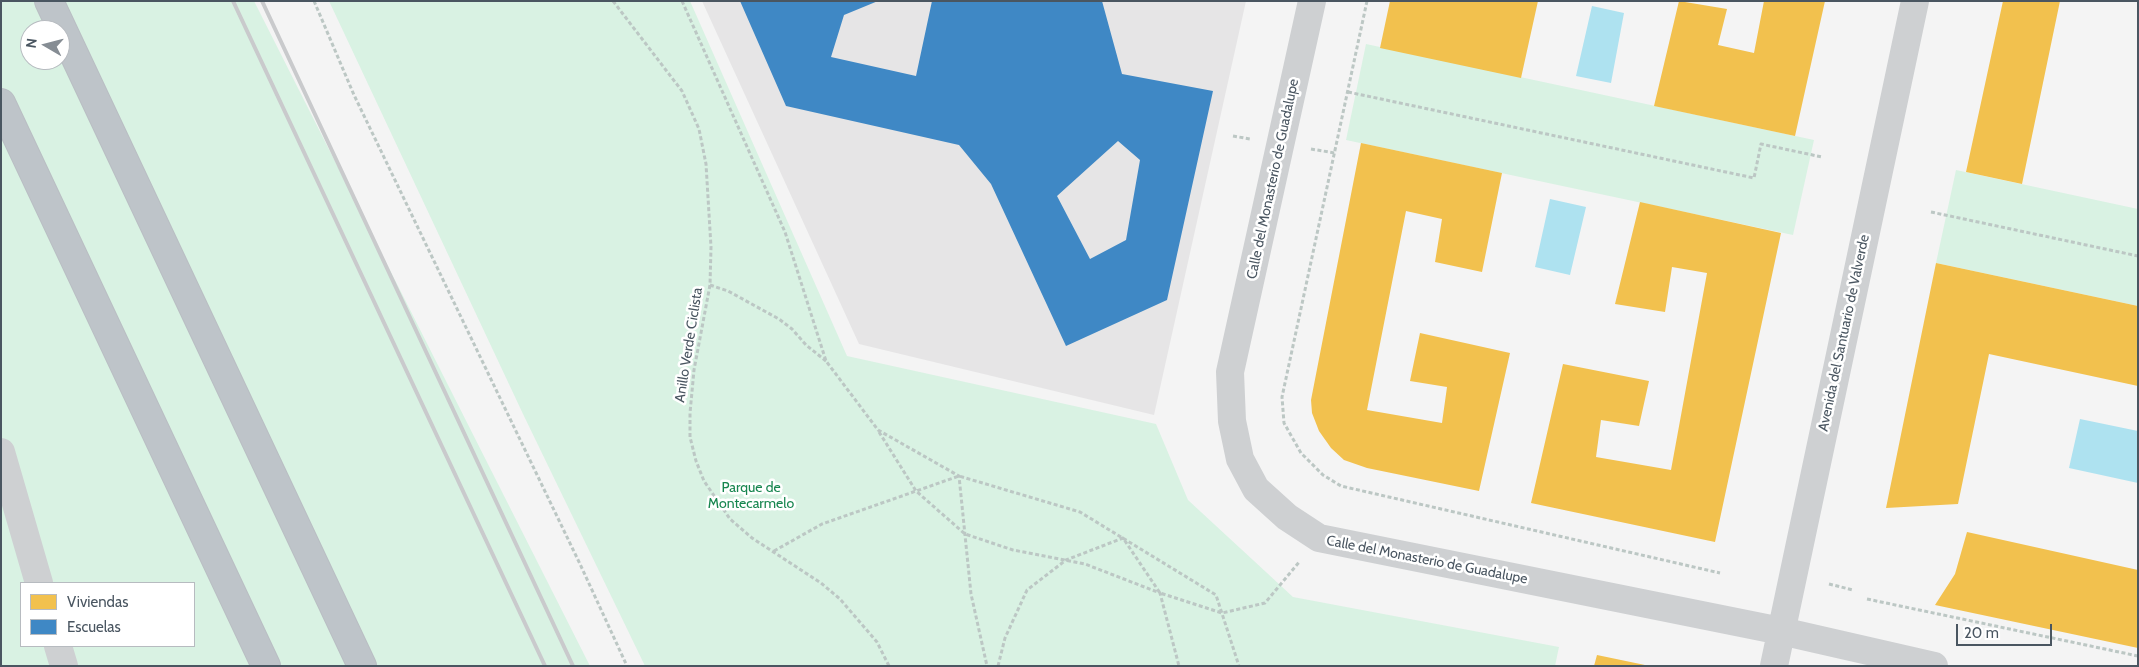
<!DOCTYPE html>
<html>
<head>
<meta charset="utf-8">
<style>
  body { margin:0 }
  #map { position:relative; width:2139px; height:667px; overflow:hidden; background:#f4f4f4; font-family:Cabin,sans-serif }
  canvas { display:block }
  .frame { position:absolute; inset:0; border:2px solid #4a5661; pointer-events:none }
  .legend { position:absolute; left:20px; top:582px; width:175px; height:65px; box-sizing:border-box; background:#fff; border:1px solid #b7bbc0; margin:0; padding:6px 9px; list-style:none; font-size:15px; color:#4a5661 }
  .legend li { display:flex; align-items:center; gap:10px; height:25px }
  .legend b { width:25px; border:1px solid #b7bbc0 }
  .north { position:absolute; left:20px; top:20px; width:50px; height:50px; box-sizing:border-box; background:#fff; border:1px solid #b7bbc0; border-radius:50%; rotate:278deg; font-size:14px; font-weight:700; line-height:20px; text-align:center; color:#4a5661 }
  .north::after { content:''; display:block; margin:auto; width:18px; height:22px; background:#868d94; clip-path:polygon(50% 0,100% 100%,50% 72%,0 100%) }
  .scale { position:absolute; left:1956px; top:624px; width:96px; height:22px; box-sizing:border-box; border:2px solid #4a5661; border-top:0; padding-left:6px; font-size:15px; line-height:18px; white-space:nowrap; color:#4a5661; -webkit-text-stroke:4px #fff; paint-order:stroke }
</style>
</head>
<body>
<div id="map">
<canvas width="2139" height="667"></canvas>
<div class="frame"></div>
<ul class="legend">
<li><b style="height:14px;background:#f2c14e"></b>Viviendas</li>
<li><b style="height:14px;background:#3f88c5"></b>Escuelas</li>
</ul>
<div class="north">N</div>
<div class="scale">20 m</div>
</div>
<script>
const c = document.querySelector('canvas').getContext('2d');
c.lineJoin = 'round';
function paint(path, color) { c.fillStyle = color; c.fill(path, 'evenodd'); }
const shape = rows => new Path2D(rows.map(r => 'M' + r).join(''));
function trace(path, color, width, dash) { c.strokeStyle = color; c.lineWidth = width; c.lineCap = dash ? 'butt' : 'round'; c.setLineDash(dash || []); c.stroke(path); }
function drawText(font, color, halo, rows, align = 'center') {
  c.font = font + ' Cabin,sans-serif'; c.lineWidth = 5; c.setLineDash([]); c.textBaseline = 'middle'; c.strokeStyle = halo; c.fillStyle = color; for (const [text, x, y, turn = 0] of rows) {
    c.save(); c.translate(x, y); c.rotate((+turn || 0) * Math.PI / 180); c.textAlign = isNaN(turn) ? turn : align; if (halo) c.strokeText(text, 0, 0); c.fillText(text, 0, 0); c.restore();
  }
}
paint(shape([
  [702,1,1246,1,1154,415,859,344]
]), '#e6e5e6');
paint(shape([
  [1,1,254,1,590,666,1,666],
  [30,30,60,30,60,60,30,60],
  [21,583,194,583,194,646,21,646],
  [329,1,690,1,847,356,1156,424,1188,500,1293,597,1559,647,1555,666,645,666,523,414],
  [1366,44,1814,140,1793,235,1346,140],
  [1956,170,2138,209,2138,306,1936,263]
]), '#d9f2e3');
paint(shape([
  [1592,6,1624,13,1611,83,1576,76],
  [1550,199,1586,207,1570,275,1535,267],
  [2080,419,2138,431,2138,483,2069,468]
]), '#aee2f0');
paint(shape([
  [1390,1,1538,1,1521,78,1380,48],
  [1679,1,1727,9,1718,45,1754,53,1764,1,1825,1,1795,136,1654,106],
  [2003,1,2060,1,2022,184,1966,172],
  [1361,143,1502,173,1482,272,1435,262,1442,219,1406,211,1367,410,1442,423,1447,387,1410,381,1420,333,1510,353,1479,491,1367,468,1344,460,1331,448,1319,431,1312,413,1311,400],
  [1640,202,1781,233,1715,542,1531,503,1563,364,1649,381,1639,426,1601,420,1596,457,1671,470,1707,273,1672,267,1665,312,1615,304],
  [1936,263,2138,306,2138,386,1989,354,1958,504,1886,508],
  [1967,532,2138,570,2138,648,1935,605,1955,574],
  [1597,655,1645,665,1645,666,1594,666]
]), '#f2c14e');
paint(shape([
  [740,1,878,1,844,15,831,57,916,76,932,1,1102,1,1122,74,1213,91,1167,300,1066,346,991,184,959,145,786,106],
  [1118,141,1140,160,1126,240,1090,259,1057,196]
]), '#3f88c5');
const motorway = shape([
  [49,1,362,666],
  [1,103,266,666]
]);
trace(motorway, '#b9bec3', 30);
trace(shape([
  [314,1,354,95,580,564,627,666],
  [613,1,682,91,699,129,706,164,711,247,710,285,694,370,690,413,690,437,696,461,704,481,730,519,752,538,821,583,840,599,877,642,889,666],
  [682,1,785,232,826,361,878,430,959,476,971,594,987,666],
  [1367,1,1282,397,1284,423,1301,453,1323,475,1341,486,1720,573],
  [1348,92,1754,178,1761,144,1822,157],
  [1233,136,1250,139],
  [1311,149,1335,153],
  [1931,212,2138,256],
  [710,285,728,291,779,319,792,329,806,345,826,361],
  [879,432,916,491,965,534,1013,550,1085,564,1160,593,1179,666],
  [774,551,822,524,959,476,1080,512,1216,595,1239,666],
  [1829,584,1853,590],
  [1867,599,2138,656],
  [998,666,1005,638,1027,590,1066,560,1123,538,1160,593,1222,613,1265,603,1300,561]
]), '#bcc7c4', 3, [4, 2.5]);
trace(shape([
  [1312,1,1230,372,1232,421,1240,459,1256,489,1287,517,1319,538,1781,631,1934,666],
  [1,452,39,583],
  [58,646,64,666],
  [1774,666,1915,1]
]), '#ced0d2', 28);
trace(motorway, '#bec4c9', 28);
trace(shape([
  [233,1,545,666],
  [262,1,573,666]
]), '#c9cacc', 4);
drawText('14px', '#4a5661', '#fff', [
  ["Calle del Monasterio de Guadalupe",1273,179,-78],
  ["Avenida del Santuario de Valverde",1844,333,-78],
  ["Anillo Verde Ciclista",689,345,-81],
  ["Calle del Monasterio de Guadalupe",1427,560,11]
]);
drawText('14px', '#17864f', '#fff', [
  ["Parque de",751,488],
  ["Montecarmelo",751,504]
]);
</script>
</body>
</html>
